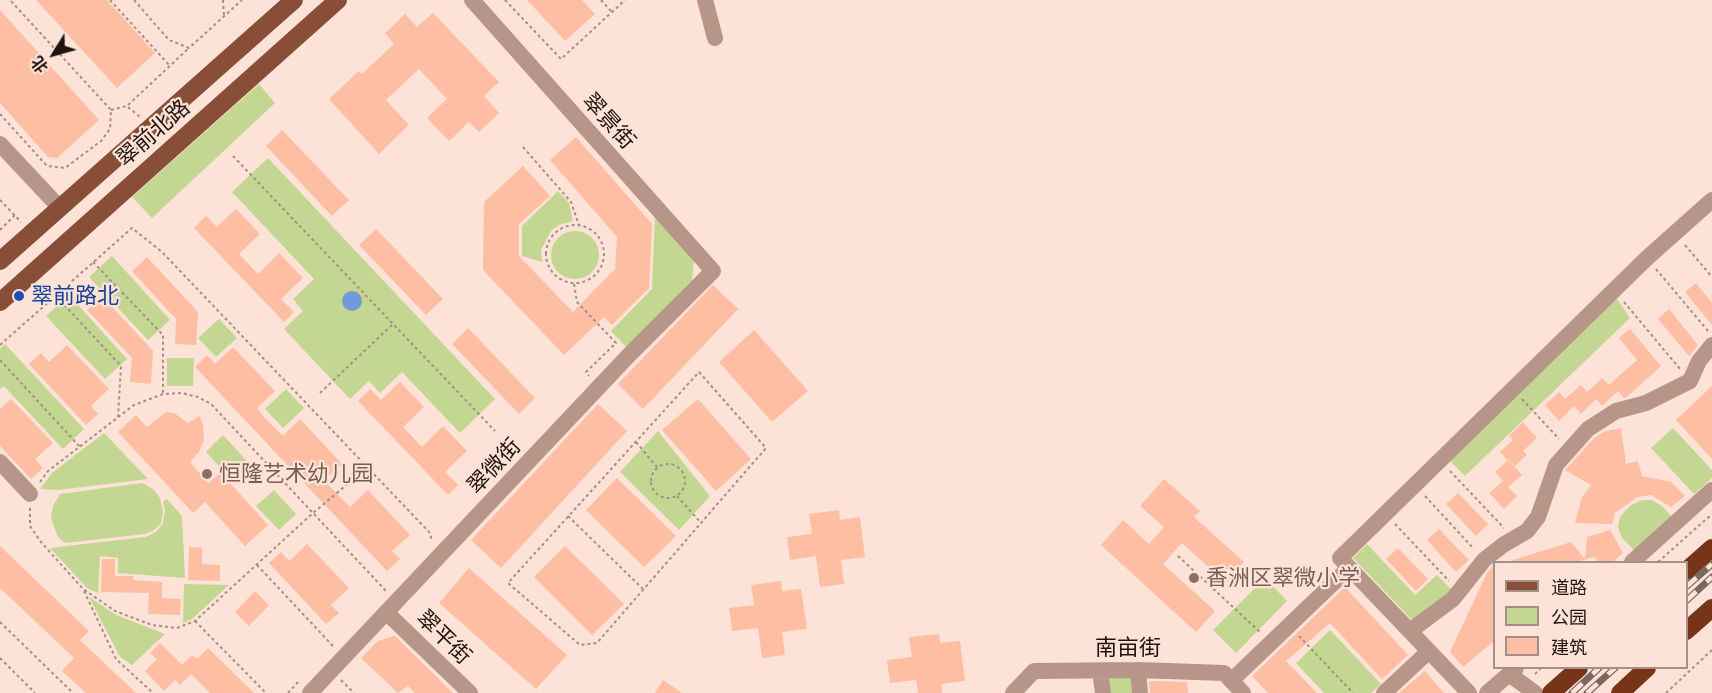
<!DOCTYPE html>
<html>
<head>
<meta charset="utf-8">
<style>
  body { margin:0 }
  #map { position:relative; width:1712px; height:693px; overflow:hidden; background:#fde2d7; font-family:Commissioner,"Noto Sans SC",sans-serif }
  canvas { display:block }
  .legend { position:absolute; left:1493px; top:561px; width:195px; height:108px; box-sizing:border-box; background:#fde2d7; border:2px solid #a48f87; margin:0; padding:8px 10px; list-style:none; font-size:18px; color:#1e130e }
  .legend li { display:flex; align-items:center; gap:12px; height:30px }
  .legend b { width:30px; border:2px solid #a48f87 }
  .north { position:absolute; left:24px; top:24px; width:60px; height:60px; -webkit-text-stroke:4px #fde2d7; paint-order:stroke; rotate:233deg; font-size:16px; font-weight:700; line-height:24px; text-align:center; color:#1e130e }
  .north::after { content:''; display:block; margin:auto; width:21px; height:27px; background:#1e130e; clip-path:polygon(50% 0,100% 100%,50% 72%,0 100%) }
</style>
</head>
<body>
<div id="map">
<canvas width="1712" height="693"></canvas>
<ul class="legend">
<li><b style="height:8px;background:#894e38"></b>道路</li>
<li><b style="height:16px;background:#c3d793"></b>公园</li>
<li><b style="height:16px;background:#fdbea3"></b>建筑</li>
</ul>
<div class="north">北</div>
</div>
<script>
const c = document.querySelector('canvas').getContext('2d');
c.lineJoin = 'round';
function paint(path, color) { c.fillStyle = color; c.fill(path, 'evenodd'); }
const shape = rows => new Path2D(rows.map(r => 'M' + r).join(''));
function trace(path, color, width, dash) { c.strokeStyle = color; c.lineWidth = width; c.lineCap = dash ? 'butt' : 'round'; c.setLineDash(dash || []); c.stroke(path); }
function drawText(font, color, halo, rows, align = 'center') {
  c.font = font + ' Commissioner,"Noto Sans SC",sans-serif'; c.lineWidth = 4.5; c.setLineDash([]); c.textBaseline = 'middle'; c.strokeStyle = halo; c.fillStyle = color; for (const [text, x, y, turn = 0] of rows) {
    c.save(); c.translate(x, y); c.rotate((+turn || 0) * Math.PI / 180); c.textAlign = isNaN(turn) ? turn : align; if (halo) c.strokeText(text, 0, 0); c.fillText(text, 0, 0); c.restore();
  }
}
paint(shape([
  [259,84,275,103,152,218,132,197],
  [268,158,495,399,460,433,402,372,380,393,369,381,350,399,284,329,303,311,293,299,314,279,232,192],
  [558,191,569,203,573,221,559,225,551,231,541,250,542,262,522,256,522,226],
  [655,216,694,260,692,280,627,348,611,331,652,289],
  '551 255a24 24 0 1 1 48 0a24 24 0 1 1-48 0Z',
  [112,256,170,320,148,340,89,277],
  [69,295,127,359,105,379,46,316],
  [1615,296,1630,318,1465,476,1448,459],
  [219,319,237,338,216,357,198,338],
  [5,344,84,429,63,449,4,386,0,389,0,349],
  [167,358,194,358,193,386,167,386],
  [286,389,304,408,283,428,265,409],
  [1673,428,1712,470,1712,478,1694,494,1651,448],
  [658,431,710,496,679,530,620,472],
  [104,433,148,479,58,490,40,489,52,473],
  [223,435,246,460,228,476,206,452],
  [142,483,153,489,160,498,163,512,161,523,154,530,145,534,65,543,58,537,51,518,53,506,60,494],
  [274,490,296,514,279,530,256,506],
  [167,499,182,516,185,578,118,573,118,558,100,556,98,593,87,588,50,548,145,537,156,532,163,523,165,510,163,502],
  [1642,500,1652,500,1662,506,1673,518,1635,551,1622,538,1618,527,1620,517,1630,506],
  [1367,544,1415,595,1437,575,1454,592,1414,622,1353,558],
  [1265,578,1287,601,1236,653,1213,630],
  [184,584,229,585,192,619,183,623],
  [89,597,116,615,165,634,132,665,120,657],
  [1330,630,1381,684,1371,693,1324,693,1296,663],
  [1107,674,1133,674,1135,693,1109,693]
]), '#c3d793');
paint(shape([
  '342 301a10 10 0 1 1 20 0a10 10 0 1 1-20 0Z'
]), '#719ad7');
paint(shape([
  [36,0,107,0,155,53,117,88],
  [527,0,582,0,595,14,565,41],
  [0,10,99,120,57,158,48,157,0,103],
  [433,13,499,82,484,96,499,113,479,132,469,122,449,141,427,118,447,99,419,69,386,100,409,125,379,154,329,99,359,71,362,74,394,44,385,33,405,14,417,27],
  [282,130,349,200,332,216,266,146],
  [576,137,652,224,649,288,612,325,604,317,564,355,483,270,484,202,523,166,550,196,519,224,519,256,573,312,615,269,617,237,550,160],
  [236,209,260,234,239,254,258,274,279,253,303,278,281,299,294,312,284,322,194,228,206,216,217,227],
  [376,229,443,299,426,315,359,245],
  [147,257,198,312,196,345,175,344,176,319,132,271],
  [1696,283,1712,303,1712,325,1685,292],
  [713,285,738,309,643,409,618,384],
  [102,296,153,351,151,384,130,382,132,358,87,310],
  [1669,309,1698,345,1689,356,1658,319],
  [468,328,535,398,519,414,452,344],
  [1630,329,1661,366,1627,397,1624,398,1618,391,1602,406,1596,399,1581,414,1574,406,1559,421,1545,405,1559,392,1565,399,1581,385,1587,392,1602,378,1609,385,1637,360,1619,338],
  [754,330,808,391,772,422,719,362],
  [67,345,109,389,91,406,98,414,86,425,29,364,41,353,49,362],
  [233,347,275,391,257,408,264,417,283,436,300,419,342,464,324,480,342,499,350,507,368,490,410,535,392,551,400,559,387,571,195,367,207,355,215,364],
  [400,382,424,407,403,427,422,447,443,426,467,451,445,472,458,485,448,495,358,401,370,389,381,400],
  [1712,386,1712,459,1676,420],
  [11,399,53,443,35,459,43,468,31,479,0,446,0,409],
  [698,399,751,459,716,491,662,430],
  [598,404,627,431,501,568,471,540],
  [166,412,174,413,188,423,200,416,203,426,204,440,199,452,190,462,208,483,221,473,268,525,245,546,205,502,193,513,118,432,136,415,147,427],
  [1523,422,1537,438,1523,451,1527,455,1514,467,1500,452,1513,440,1509,436],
  [1621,428,1626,464,1638,461,1642,476,1671,482,1685,496,1671,507,1651,495,1637,497,1615,513,1612,524,1575,523,1582,497,1591,485,1565,470,1595,437,1606,431],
  [1508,460,1522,475,1508,487,1517,496,1504,509,1489,493,1503,481,1495,472],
  [617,478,676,536,644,567,586,510],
  [1164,479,1200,511,1194,517,1244,562,1226,583,1182,543,1163,564,1215,611,1196,632,1101,545,1123,520,1149,544,1164,527,1140,506],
  [1458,493,1488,524,1476,536,1446,504],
  [839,510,840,520,860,517,865,557,841,560,844,584,820,587,816,556,790,560,787,537,812,534,809,514],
  [1439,529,1469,560,1456,572,1427,540],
  [1610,530,1623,553,1613,562,1599,562,1594,557,1577,562,1513,562,1513,560,1571,542,1585,559,1587,537],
  [307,544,349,588,331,605,339,613,326,624,269,563,281,552,289,561],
  [0,546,89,631,80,640,136,693,86,693,62,671,74,658,0,588],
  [565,546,624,604,592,635,534,577],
  [189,547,202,548,202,564,220,565,220,581,188,580],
  [1398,548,1428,579,1416,591,1386,559],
  [102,559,115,559,115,576,133,576,133,580,162,582,162,598,181,599,180,615,148,614,149,593,101,592],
  [1494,565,1494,641,1463,667,1450,652,1487,573],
  [469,568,567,655,536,689,439,603],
  [781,581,782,591,801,589,807,629,782,632,785,655,762,658,758,628,732,631,729,608,754,605,751,585],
  [1345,587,1408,655,1382,679,1330,623,1286,661,1317,693,1268,693,1252,676],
  [255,591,269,605,249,626,235,612],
  [939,634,940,643,960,641,965,681,941,684,942,693,918,693,916,680,890,683,887,660,912,657,909,637],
  [395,636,453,693,415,693,408,686,398,693,361,658,378,641],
  [160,643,182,665,192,655,197,659,208,648,254,693,210,693,191,674,180,685,175,680,164,691,145,671,157,659,150,653],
  [1425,671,1444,693,1399,693,1401,691],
  [663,680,682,693,655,693],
  [1149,681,1187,682,1188,693,1150,693]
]), '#fdbea3');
trace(shape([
  [110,0,170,66],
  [134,0,169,40,189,48,242,0],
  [223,0,224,16],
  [505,0,561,59,625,0],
  [601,0,611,11],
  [128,107,140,117],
  [111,110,127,106,189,48],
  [0,114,47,166,65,168,101,141,110,129,111,110,10,0],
  [523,147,571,202,579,225],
  [233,156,495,431],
  [0,200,21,222],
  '546 254a29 29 0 1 1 58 0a29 29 0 1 1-58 0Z',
  [0,230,15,215],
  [1685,245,1712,277],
  [93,262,163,335,163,393],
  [1656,269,1708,331],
  [574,284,577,302,616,343,586,372,589,376],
  [56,296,121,366,118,417],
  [1624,302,1680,369],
  [0,345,132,228,162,252,430,533,432,541],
  [0,360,80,447],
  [699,372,766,448,597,643,580,645,508,583,699,372],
  [320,393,393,324],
  [1522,399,1559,439],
  [636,442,657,467],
  '651 481a17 17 0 1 1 34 0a17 17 0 1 1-34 0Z',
  [1450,471,1504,528],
  [40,482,48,471,134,405,163,394,182,393,198,397,211,404,386,591],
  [677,496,701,523],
  [1425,496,1474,549],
  [30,508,30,526,41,542,83,589,115,611,152,625,177,628,195,621,313,513,368,467],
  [568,516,643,589],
  [1395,524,1449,581],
  [1178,556,1261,633],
  [1658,562,1712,514],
  [257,565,333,646],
  [84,591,116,659,153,693],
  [195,621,266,693],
  [0,622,73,693],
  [1299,636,1353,693],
  [0,658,35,693],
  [1535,674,1541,668],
  [341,680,354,693],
  [288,693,298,682],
  [1666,693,1712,650]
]), '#a48f86', 2, [3, 3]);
trace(shape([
  [705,0,715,38],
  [0,144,60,208],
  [0,462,30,494],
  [1632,562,1712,490],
  [387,613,470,693],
  [1410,631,1453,599,1484,560,1503,545,1527,531,1538,517,1556,465,1588,429,1616,411,1646,403,1690,381,1699,361,1712,345],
  [1138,670,1140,693],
  [1100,671,1103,693],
  [1509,674,1535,693],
  [1232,680,1349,568],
  [310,693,630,354,713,271,472,0],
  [1013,693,1034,671,1138,670,1224,673,1243,693],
  [1384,693,1429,651],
  [1469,693,1340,558,1647,258,1712,200],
  [1487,693,1516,668]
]), '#b79588', 16);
trace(shape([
  [0,261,294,0],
  [0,302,338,0]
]), '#894e38', 18);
trace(shape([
  [1686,571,1712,548],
  [1686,631,1712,608],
  [1551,693,1579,668],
  [1620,693,1647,668]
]), '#773419', 18);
const rail = shape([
  [1686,587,1712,564],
  [1686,601,1712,577],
  [1572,693,1599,668],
  [1587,693,1615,668]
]);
trace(rail, '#7a6861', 7);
trace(rail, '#fde2d7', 4.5, [14]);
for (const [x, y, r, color] of [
  [19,296,6,"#1a4fb4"],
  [207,474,6,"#8d6e63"],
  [1194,578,6,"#8d6e63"]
]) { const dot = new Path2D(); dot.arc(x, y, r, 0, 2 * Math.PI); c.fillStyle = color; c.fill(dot); trace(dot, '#fde2d7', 2); }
drawText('22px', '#1e130e', '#fde2d7', [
  ["翠景街",609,121,48],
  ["翠前北路",153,133,-41],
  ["翠微街",494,466,-47],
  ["翠平街",444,637,44],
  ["南亩街",1128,648]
]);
drawText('22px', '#164399', '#fde2d7', [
  ["翠前路北",31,296]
], 'left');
drawText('22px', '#785e54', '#fde2d7', [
  ["恒隆艺术幼儿园",219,474],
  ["香洲区翠微小学",1206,578]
], 'left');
</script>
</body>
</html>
